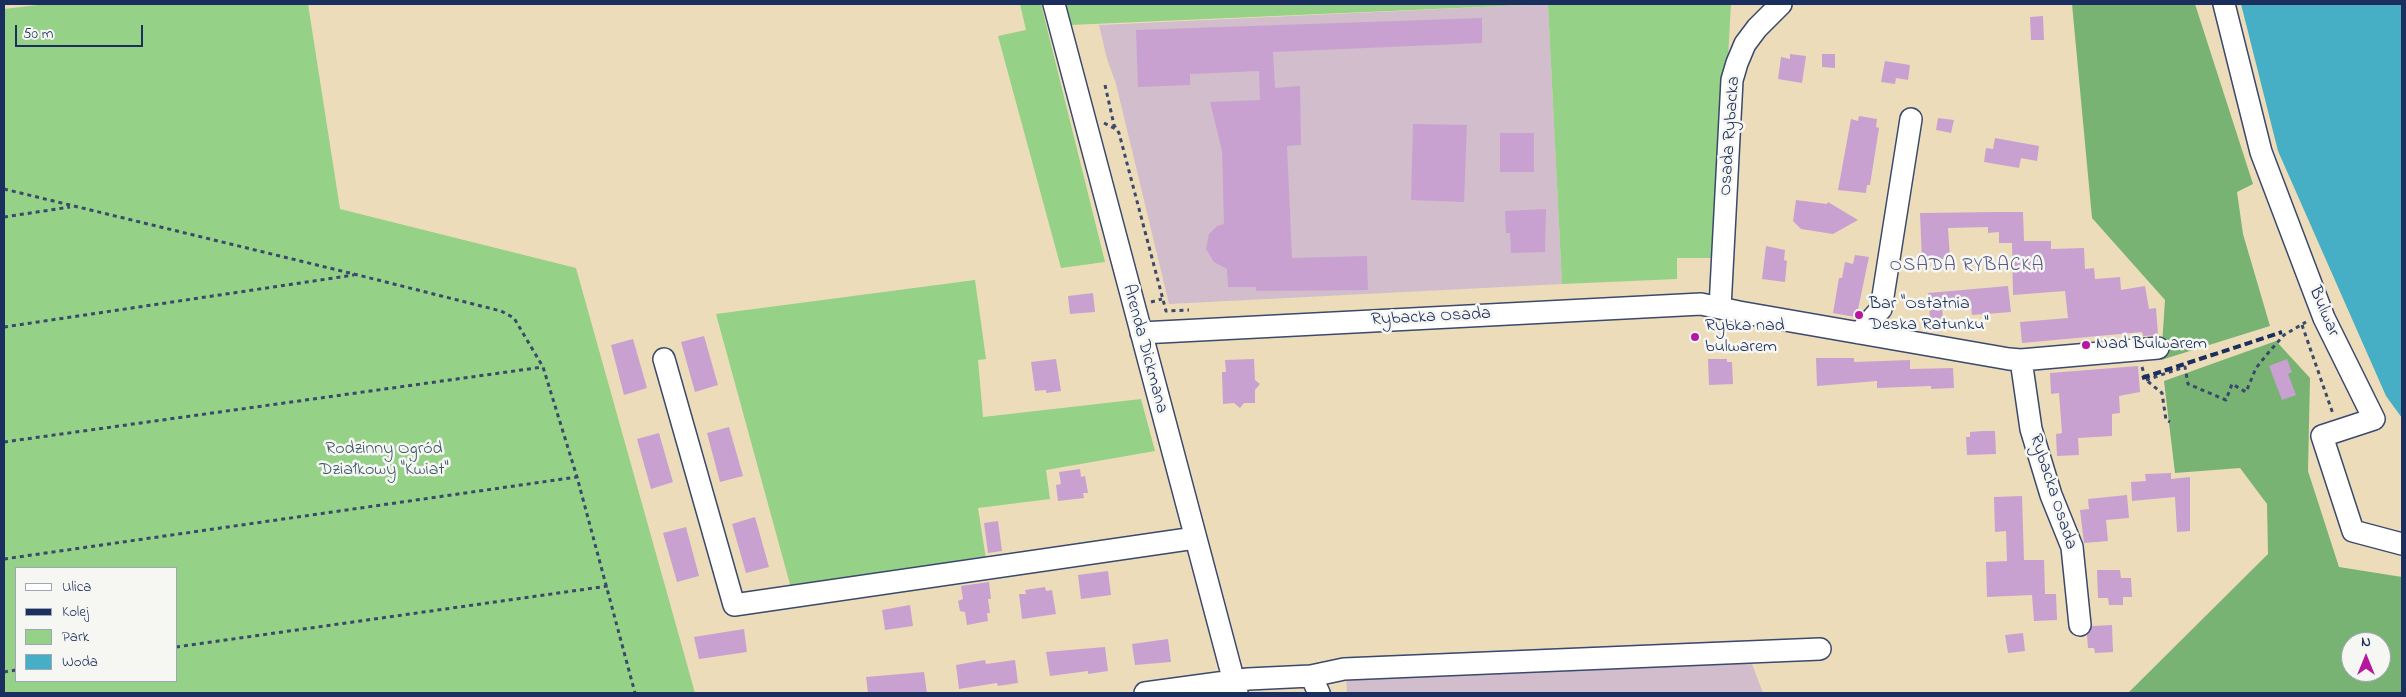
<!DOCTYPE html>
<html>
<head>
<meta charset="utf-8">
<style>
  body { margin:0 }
  #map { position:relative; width:2406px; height:697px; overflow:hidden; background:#eddcb9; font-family:"Indie Flower",sans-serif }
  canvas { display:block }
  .frame { position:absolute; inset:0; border:5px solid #1b2f5e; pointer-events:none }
  .legend { position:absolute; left:15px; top:567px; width:162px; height:115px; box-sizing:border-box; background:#f6f6f2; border:1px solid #9ea6b7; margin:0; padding:6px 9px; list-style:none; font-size:15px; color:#1b2f5e }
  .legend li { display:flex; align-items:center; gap:10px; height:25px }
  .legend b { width:25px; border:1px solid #9ea6b7 }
  .north { position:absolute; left:2341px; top:632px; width:50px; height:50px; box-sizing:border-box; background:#f6f6f2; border:1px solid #9ea6b7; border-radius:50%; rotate:0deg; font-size:14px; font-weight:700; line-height:20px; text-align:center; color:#1b2f5e }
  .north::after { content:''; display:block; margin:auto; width:18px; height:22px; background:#b5179e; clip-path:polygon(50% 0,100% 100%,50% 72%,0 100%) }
  .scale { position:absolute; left:15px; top:25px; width:128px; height:22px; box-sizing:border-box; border:2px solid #1b2f5e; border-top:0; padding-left:6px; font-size:15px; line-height:18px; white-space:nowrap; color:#1b2f5e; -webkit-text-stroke:4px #f6f6f2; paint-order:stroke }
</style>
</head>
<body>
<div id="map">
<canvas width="2406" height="697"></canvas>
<div class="frame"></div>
<ul class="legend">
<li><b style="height:6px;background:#fff"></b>Ulica</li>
<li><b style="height:6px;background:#1b2f5e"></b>Kolej</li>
<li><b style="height:14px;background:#95d186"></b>Park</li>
<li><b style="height:14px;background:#46afc5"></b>Woda</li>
</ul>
<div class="north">N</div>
<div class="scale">50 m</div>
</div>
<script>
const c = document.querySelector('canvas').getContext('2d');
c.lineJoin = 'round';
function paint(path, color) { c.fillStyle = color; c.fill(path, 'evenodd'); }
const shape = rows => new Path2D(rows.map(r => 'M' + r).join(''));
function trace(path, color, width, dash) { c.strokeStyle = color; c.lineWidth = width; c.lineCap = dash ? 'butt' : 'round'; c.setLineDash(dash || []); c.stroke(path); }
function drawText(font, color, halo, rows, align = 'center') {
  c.font = font + ' "Indie Flower",sans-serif'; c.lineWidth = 5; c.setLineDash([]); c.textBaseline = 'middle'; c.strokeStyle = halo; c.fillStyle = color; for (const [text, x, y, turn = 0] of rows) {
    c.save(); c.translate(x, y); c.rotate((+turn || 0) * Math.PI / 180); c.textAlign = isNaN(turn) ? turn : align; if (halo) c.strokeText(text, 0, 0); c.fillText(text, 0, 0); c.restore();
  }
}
paint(shape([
  [1548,4,1562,284,1169,304,1116,84,1107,59,1099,25],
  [1743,640,1763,693,1347,693,1345,657]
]), '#d1bdcc');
paint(shape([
  [46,4,308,4,340,209,576,268,695,693,4,693,4,9],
  [176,568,176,681,16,681,16,568],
  [1020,4,1041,4,1105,262,1061,268,998,36,1026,30],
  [1065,4,1731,4,1717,258,1677,258,1677,279,1562,284,1548,4,1070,25],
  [975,280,986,359,978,360,983,417,1141,399,1155,451,1046,470,1050,499,978,508,986,559,791,588,716,314]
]), '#95d186');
paint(shape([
  [2072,4,2195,4,2253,184,2237,192,2243,234,2270,326,2161,360,2165,300,2092,218],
  [2276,341,2310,378,2308,471,2339,567,2402,577,2402,693,2128,693,2268,554,2267,504,2240,468,2175,473,2164,381],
  [2351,642,2381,642,2381,672,2351,672]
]), '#78b373');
paint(shape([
  [2241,4,2402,4,2402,418,2386,396,2278,151]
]), '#46afc5');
paint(shape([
  [2043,16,2044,40,2031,40,2030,17],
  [1482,18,1482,43,1273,52,1275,88,1300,86,1301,145,1287,146,1292,258,1367,256,1368,290,1256,291,1256,287,1228,287,1227,269,1214,262,1206,249,1209,234,1217,226,1224,224,1222,151,1210,102,1260,100,1259,71,1190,74,1190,85,1138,87,1136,30],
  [1790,54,1806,56,1802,83,1778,79,1781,57,1790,59],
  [1822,54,1835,54,1835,68,1822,67],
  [1885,61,1910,65,1908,80,1896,78,1895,84,1881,82],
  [1859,116,1877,119,1876,127,1879,128,1870,185,1867,185,1866,193,1838,190,1851,119,1858,121],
  [1938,118,1954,120,1951,133,1936,130],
  [1413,124,1467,125,1464,202,1411,200],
  [1500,133,1534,133,1534,172,1500,172],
  [1995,138,2039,146,2037,161,2021,158,2019,168,1984,162,1986,148,1993,149],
  [1796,200,1827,204,1828,202,1858,220,1833,234,1801,229,1793,221],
  [1546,209,1545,252,1511,253,1510,233,1506,233,1505,211],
  [1998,212,2023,212,2024,241,2051,241,2051,249,2084,248,2085,269,2094,268,2095,279,2120,277,2121,290,2145,286,2149,309,2156,308,2158,335,2143,336,2142,332,2022,343,2020,322,2068,318,2065,291,2013,295,2012,243,1999,243,1999,232,1988,233,1988,227,1948,228,1950,258,1922,261,1920,213],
  [1766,246,1785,250,1784,260,1787,261,1785,282,1762,279],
  [1855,255,1869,257,1858,309,1856,309,1855,317,1833,313,1839,278,1842,278,1845,262,1853,264],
  [2008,286,2011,312,1972,315,1971,305,1942,308,1943,318,1930,319,1928,293],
  [1093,293,1095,312,1070,314,1068,296],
  [704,336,718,385,695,392,681,342],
  [633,339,647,388,624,395,611,345],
  [1816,358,1854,358,1854,362,1910,360,1910,369,1953,368,1954,388,1931,389,1931,386,1877,388,1877,381,1817,386],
  [1056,359,1061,391,1046,393,1046,390,1035,391,1031,362],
  [1254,359,1255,380,1260,384,1255,390,1255,403,1244,403,1240,408,1234,403,1223,404,1222,372,1226,372,1225,360],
  [1708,359,1727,359,1727,362,1732,362,1733,384,1709,385],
  [2287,359,2292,372,2288,374,2296,395,2282,400,2269,366],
  [2138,366,2140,392,2119,396,2120,413,2112,414,2112,436,2078,438,2079,455,2057,456,2056,434,2062,433,2059,393,2051,394,2050,373],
  [729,427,743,476,720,482,707,433],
  [1983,431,1995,431,1996,454,1967,455,1966,437,1970,437,1970,432],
  [659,433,673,482,651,489,637,439],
  [1080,469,1081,477,1085,476,1088,493,1083,493,1084,498,1058,501,1056,485,1061,484,1059,472],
  [2171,473,2171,479,2190,477,2190,531,2177,532,2175,497,2132,501,2131,482,2146,481,2145,474],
  [2127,495,2129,518,2106,520,2108,541,2084,543,2080,510,2089,509,2088,499],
  [2022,496,2024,560,2044,560,2045,594,2056,594,2057,620,2034,621,2032,595,1987,597,1986,562,2007,561,2006,531,1995,532,1994,497],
  [755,517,769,567,746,573,732,524],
  [998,521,1002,551,988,553,984,523],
  [686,527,699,576,677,582,663,533],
  [2097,570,2120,570,2121,578,2131,578,2132,597,2123,597,2123,605,2109,605,2108,598,2098,598],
  [1108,571,1111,595,1081,599,1078,575],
  [989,582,991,599,988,599,990,613,987,613,988,621,967,625,965,612,960,611,958,601,963,599,961,586],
  [1045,587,1046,591,1052,590,1056,614,1022,619,1019,594,1026,594,1025,590],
  [910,605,913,626,885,630,882,610],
  [2112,625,2113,652,2095,653,2094,648,2088,648,2087,635,2092,626],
  [744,629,747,652,699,659,694,637],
  [2023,633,2025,651,2008,653,2005,635],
  [1168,639,1171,662,1135,665,1132,644],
  [1105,647,1108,671,1088,674,1088,671,1050,676,1046,652],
  [985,660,986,664,1015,660,1018,683,998,686,997,683,959,689,956,665],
  [924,672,927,693,868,693,866,677]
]), '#c8a1d0');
const minor = shape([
  [1054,4,1237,693],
  [2224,4,2261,152,2324,318,2374,419,2322,436,2353,531,2402,544],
  [1720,308,1732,80,1737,63,1745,44,1757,28,1781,4],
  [1141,333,1701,304,1739,312,2009,359,2021,360,2158,348],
  [1859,333,1881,309,1911,119],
  [664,359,734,605,1195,538],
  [2021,360,2031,429,2051,495,2072,547,2080,625],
  [1311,676,1344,669,1820,649],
  [1145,693,1248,679,1311,676,1319,693]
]);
trace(minor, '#3a496c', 24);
trace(shape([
  [1105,85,1114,125,1119,133,1166,311,1189,310],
  [1104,123,1116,129],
  [4,189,358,275,501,311,514,318,543,367,577,477,635,693],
  [4,217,70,207],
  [1151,302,1162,299],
  [2302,325,2333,414],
  [4,327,354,275],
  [2142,367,2146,380,2162,393,2166,420,2170,422],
  [2146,380,2185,367,2188,384,2226,400,2232,384,2246,392,2256,368,2269,352,2284,335,2306,322],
  [4,442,543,367],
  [4,559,577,477],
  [176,647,608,586],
  [4,672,16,670]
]), '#3a496c', 3, [4, 4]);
trace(minor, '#fff', 21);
trace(shape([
  [2142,378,2282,332]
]), '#1b2f5e', 4, [8, 4]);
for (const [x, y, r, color] of [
  [1859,315,5,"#b5179e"],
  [1695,337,5,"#b5179e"],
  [2086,345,5,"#b5179e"]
]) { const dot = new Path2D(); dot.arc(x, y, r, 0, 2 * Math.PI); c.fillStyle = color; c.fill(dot); trace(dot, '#f6f6f2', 2); }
drawText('18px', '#1b2f5e', '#f6f6f2', [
  ["Osada Rybacka",1731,136,-86],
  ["Bulwar",2323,312,67],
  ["Rybacka Osada",1431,318,-3],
  ["Arenda Dickmana",1144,349,75],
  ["Rybacka Osada",2052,492,72]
]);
drawText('18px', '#1b2f5e', '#f6f6f2', [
  ["Bar \"Ostatnia",1869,305],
  ["Deska Ratunku\"",1869,326],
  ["Rybka nad",1705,327],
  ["bulwarem",1705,348],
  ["Nad Bulwarem",2096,345]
], 'left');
drawText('18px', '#3a5868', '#f6f6f2', [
  ["Rodzinny Ogród",384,450],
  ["Działkowy \"Kwiat\"",384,471]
]);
c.letterSpacing = '1px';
drawText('19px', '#585786', '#f6f6f2', [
  ["OSADA RYBACKA",1967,267]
]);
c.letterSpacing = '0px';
</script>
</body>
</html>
